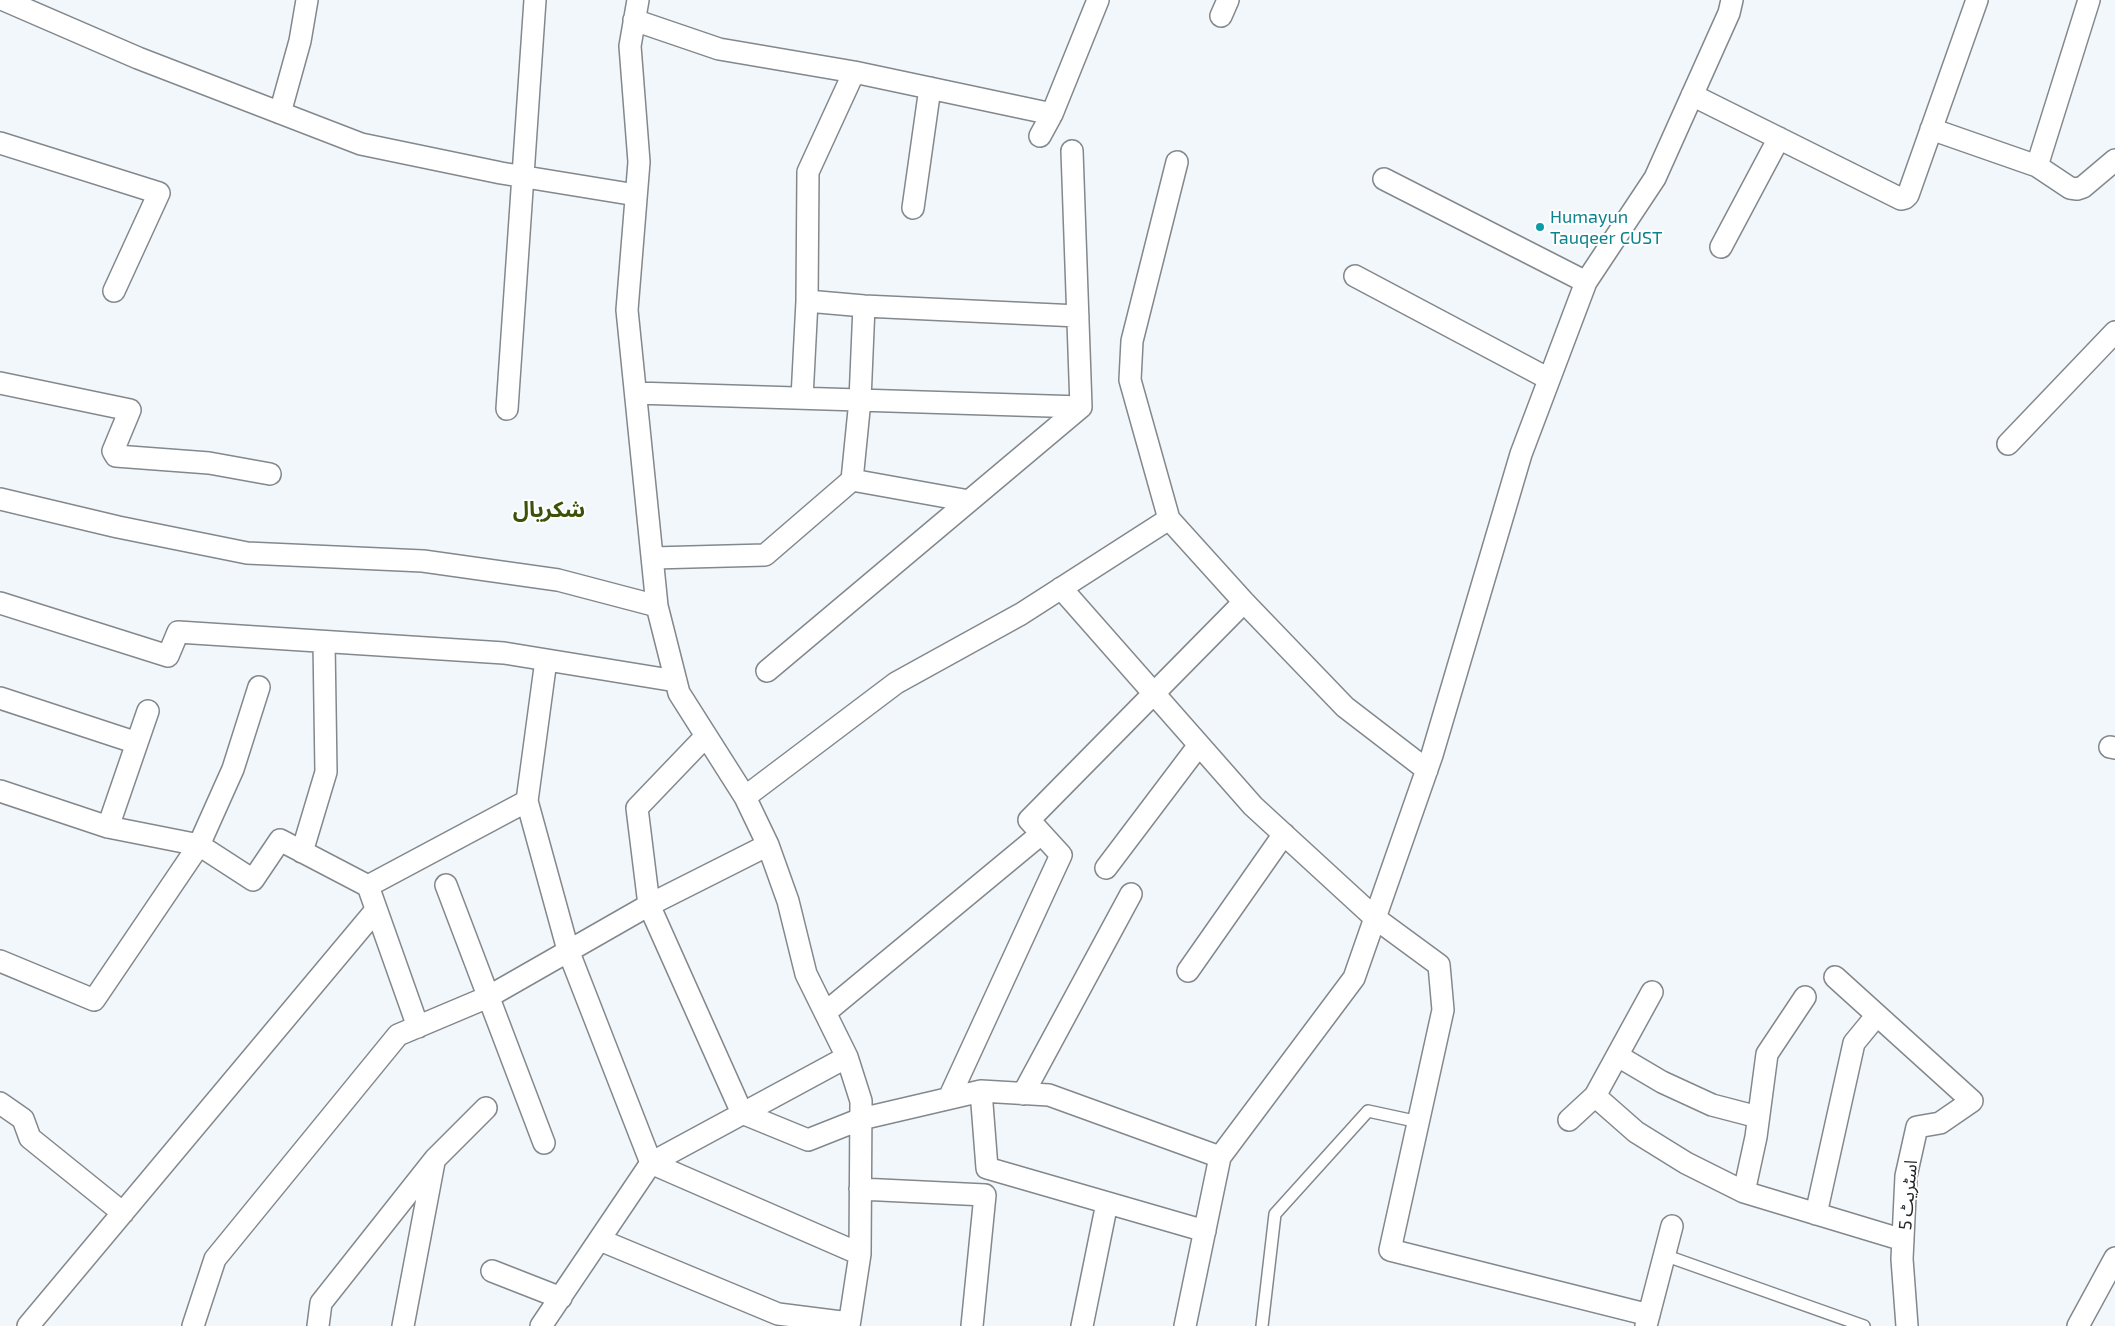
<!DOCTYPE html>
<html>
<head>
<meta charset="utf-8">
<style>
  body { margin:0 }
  canvas { display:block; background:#f2f7fc }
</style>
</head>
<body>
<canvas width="2115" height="1326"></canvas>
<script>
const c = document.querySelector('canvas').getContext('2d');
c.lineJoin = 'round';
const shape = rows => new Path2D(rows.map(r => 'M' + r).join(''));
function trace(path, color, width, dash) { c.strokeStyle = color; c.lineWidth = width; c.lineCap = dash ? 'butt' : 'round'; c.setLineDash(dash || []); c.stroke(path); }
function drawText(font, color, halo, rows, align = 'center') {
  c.font = font + ' "Exo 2","Noto Sans Arabic",sans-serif'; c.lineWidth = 4; c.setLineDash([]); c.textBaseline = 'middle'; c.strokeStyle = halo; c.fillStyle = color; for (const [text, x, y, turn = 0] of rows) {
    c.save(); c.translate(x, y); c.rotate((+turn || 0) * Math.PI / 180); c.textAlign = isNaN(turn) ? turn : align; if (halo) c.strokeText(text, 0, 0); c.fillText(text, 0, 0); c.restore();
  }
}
const lane = shape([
  [1664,1255,1864,1326],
  [1262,1326,1275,1214,1368,1111,1419,1122]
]);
const street = shape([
  [4,0,138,58,361,144,501,173,636,195],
  [638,0,630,46,639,162,627,310,657,606,679,693,745,797,768,845,788,901,806,974,847,1057,861,1101,860,1254,849,1326],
  [1221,16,1228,0],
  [634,20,719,49,854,72,1052,114],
  [1692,95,1901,199,1905,198,1908,195,1977,0],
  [280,113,300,41,307,0],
  [1931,129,2037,166,2070,188,2077,189,2083,187,2115,160],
  [1040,136,1052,114,1098,0],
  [0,143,159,193,114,291],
  [1072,151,1081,407],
  [1177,162,1132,341,1130,380,1169,519,1244,602,1345,707,1427,770],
  [2037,166,2089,0],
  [1384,179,1586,282],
  [913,208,930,88],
  [1721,247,1779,138],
  [1355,276,1549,379],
  [807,301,864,306,1078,316],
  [0,383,130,410,113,451,116,456,209,463,270,474],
  [636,393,1081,407],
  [802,398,807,301,808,172,854,72],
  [507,409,535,0],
  [2008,444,2115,332],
  [852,480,969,501],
  [0,499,118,527,247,553,423,561,558,580,657,606],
  [653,558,765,555,852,480,860,400,864,306],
  [1061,588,1253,806,1375,918,1439,965,1443,1010,1390,1250,1649,1315],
  [0,603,168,656,178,632,504,653,676,681],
  [546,660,527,801,568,950,651,1163,860,1254],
  [767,671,1081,407],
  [0,698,137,743],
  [706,736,637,808,649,905,742,1113,808,1140,861,1119,981,1091,1049,1095,1220,1157],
  [2110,747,2115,748],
  [0,791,108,827,199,845,253,880,280,840,368,886,418,1027],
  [745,797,896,683,1021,614,1169,519],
  [108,827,148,711],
  [302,852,326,772,324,642],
  [1106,868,1199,745],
  [446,885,544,1143],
  [368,886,527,801],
  [0,961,94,1000,199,845,233,769,259,687],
  [1188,971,1284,834],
  [1835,977,1972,1101,1940,1123,1917,1127,1906,1176,1902,1259,1907,1326],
  [826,1012,1041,834],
  [1618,1056,1662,1082,1712,1105,1758,1117],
  [981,1091,987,1168,1205,1231],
  [1023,1094,1131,894],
  [1595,1096,1636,1132,1686,1163,1744,1192,1903,1240],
  [949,1098,1061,855,1029,820,1244,602],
  [0,1103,23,1119,30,1138,123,1213],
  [1569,1120,1595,1096,1652,992],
  [860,1189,985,1195,972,1326],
  [1744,1192,1756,1137,1767,1054,1805,997],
  [1816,1214,1854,1043,1877,1015],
  [600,1240,778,1314,849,1323],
  [492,1271,561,1298],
  [28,1326,376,910],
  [193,1326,215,1259,398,1035,488,997,649,905,768,845],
  [318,1326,321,1303,435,1159,486,1108],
  [403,1326,434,1162],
  [541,1326,651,1163,847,1057],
  [1082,1326,1107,1203],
  [1185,1326,1220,1157,1354,978,1432,755,1521,454,1586,282,1655,178,1729,13,1732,0],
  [1646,1326,1672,1226],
  [2078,1326,2115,1258]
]);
trace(lane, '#83888c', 14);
trace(street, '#83888c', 24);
trace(lane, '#fff', 11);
trace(street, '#fff', 21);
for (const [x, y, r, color] of [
  [1540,227,5,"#0f9aa8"]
]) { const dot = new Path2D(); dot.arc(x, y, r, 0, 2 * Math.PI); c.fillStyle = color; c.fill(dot); trace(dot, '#fff', 2); }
drawText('18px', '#0d838f', '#fff', [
  ["Humayun",1550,217],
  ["Tauqeer CUST",1550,238]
], 'left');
drawText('18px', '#252729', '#fff', [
  ["اسٹریٹ 5",1908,1195,-85]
]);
drawText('bold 22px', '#3b5308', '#fff', [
  ["شکریال",549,510]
]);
</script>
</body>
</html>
